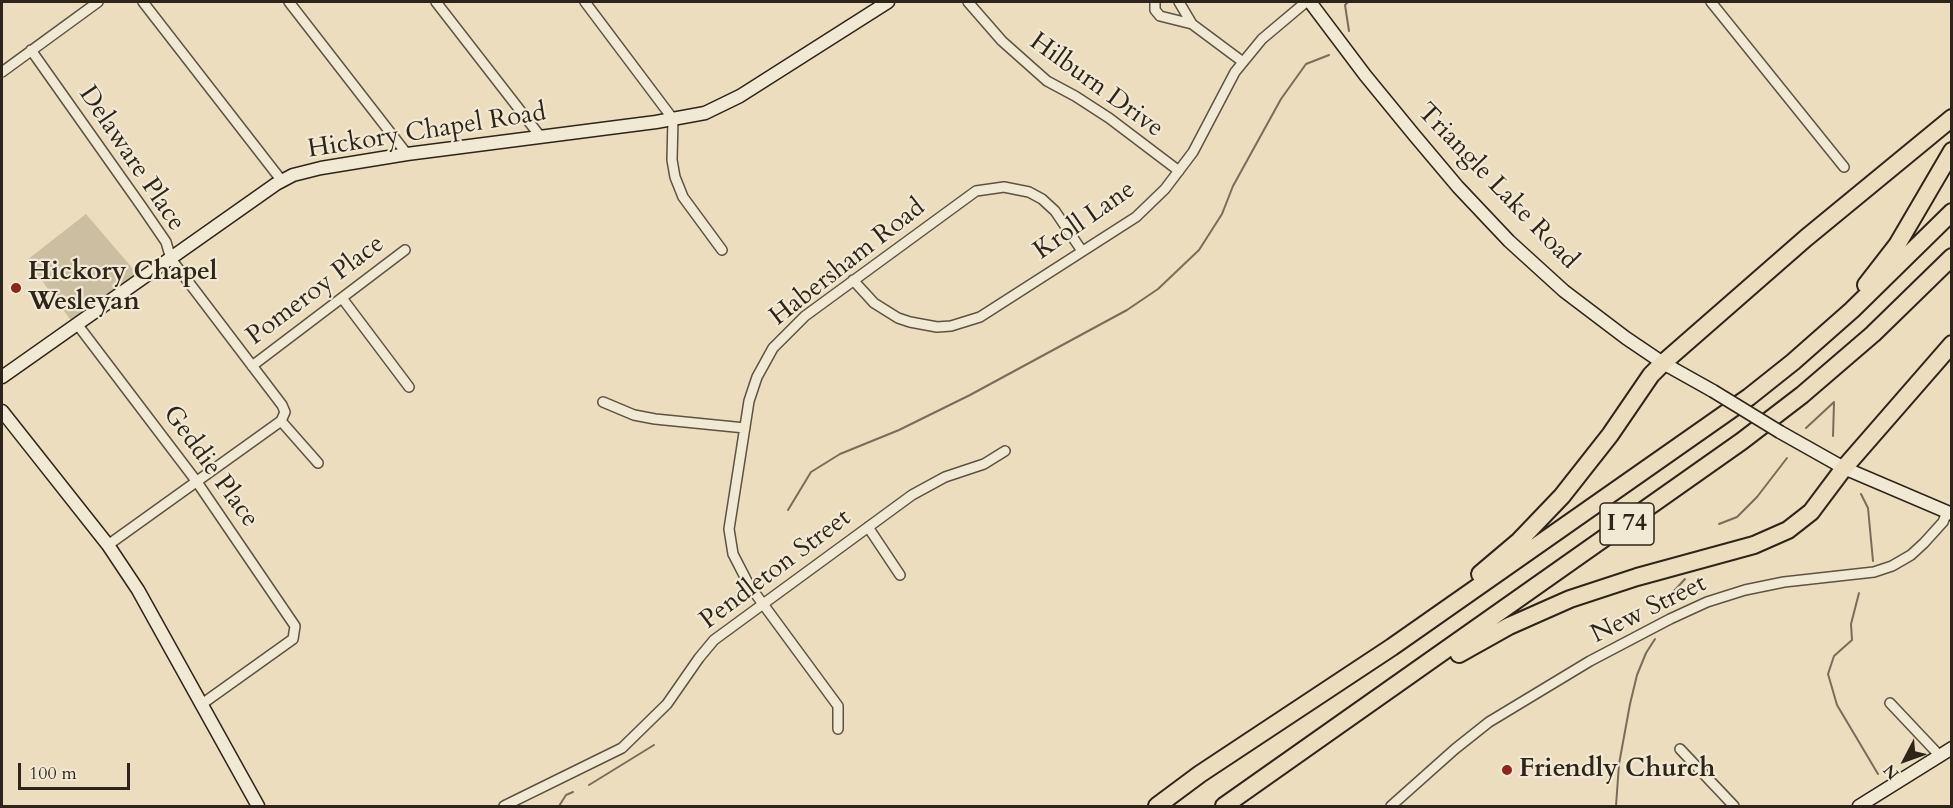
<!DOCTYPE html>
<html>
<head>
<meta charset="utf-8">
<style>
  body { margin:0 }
  #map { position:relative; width:1953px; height:808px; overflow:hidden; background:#ebddbd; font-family:Cardo,serif }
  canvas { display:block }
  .frame { position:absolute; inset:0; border:3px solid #2f2419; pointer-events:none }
  .north { position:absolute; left:1875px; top:730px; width:60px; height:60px; -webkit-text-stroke:4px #f2e9d4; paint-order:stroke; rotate:229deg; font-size:16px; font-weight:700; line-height:24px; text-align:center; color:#2f2419 }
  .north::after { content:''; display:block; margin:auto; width:21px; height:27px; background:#2f2419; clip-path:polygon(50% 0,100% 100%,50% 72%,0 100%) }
  .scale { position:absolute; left:18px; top:763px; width:112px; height:27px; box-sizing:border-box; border:3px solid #2f2419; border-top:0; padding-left:8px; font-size:18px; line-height:21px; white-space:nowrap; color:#2f2419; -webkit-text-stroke:4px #f2e9d4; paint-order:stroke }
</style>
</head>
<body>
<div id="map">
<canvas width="1953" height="808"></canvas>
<div class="frame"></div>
<div class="north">N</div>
<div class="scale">100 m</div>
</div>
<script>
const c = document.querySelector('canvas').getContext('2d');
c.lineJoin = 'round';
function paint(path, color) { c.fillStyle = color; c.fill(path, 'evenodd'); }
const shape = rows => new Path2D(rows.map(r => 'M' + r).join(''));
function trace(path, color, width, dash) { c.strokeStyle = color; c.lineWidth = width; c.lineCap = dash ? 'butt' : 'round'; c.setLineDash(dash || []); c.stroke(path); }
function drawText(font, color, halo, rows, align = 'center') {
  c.font = font + ' Cardo,serif'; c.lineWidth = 4.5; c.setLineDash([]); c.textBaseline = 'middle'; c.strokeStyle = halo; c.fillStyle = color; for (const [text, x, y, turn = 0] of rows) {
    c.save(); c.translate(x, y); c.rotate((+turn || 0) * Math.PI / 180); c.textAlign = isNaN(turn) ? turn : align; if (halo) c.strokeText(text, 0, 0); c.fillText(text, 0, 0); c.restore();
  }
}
paint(shape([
  [86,214,139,276,72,322,27,260]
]), '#cbbea1');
trace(shape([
  [1348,2,1345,5,1349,31],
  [1806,428,1834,402],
  [1833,436,1834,403],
  [1861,494,1868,508,1873,561],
  [788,510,811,472,840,454,899,430,970,395,1127,310,1158,289,1199,250,1222,214,1233,186,1281,99,1306,64,1329,55],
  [1719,524,1737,517,1757,497,1787,458],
  [1859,593,1851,624,1852,640,1834,656,1828,674,1837,705,1878,774],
  [1658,611,1661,605,1685,579],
  [589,785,654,745],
  [559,806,566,795,573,792],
  [1616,806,1619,764,1630,704,1637,675,1646,653,1655,639]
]), '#796d5a', 2);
const street = shape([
  [143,2,282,181],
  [289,2,407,154],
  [436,2,540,136],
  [585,2,673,119,672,160,675,177,683,197,722,250],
  [968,2,1002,41,1047,81,1075,96,1109,118,1179,171],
  [1155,2,1155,10,1160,16,1192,24,1243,62],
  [1179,2,1192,24],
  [1711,2,1844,167],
  [31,50,142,207,166,242,171,259,282,405,285,412,281,421],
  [2,72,98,2],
  [853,280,874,303,898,318,910,322,937,327,951,326,980,317,1136,217,1165,189,1193,152,1235,72,1262,39,1306,2],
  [342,298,409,387],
  [77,324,197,482,295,626,293,639,202,704],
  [252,366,405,250],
  [603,402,634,415,655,419,745,428],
  [281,421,318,463],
  [868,527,900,575],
  [108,545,281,421],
  [1890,703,1940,756],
  [838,729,838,706,749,585,733,554,729,529,749,401,757,377,773,348,805,316,976,191,1004,187,1029,192,1042,199,1055,211,1082,251],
  [1680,749,1734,806],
  [504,806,622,748,667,704,699,658,714,640,912,495,945,477,984,464,1005,451],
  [1391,806,1455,749,1489,722,1590,661,1670,619,1707,602,1745,590,1784,582,1874,572,1892,566,1911,555,1924,543,1943,522,1947,512]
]);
const secondary = shape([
  [1310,2,1365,75,1415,136,1458,187,1509,241,1564,291,1626,338,1663,363,1713,391],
  [2,377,276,184,293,175,321,168,407,154,656,122,705,113,740,96,888,2],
  [2,411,108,545,138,590,258,806],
  [1780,432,1844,468,1952,514],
  [1859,806,1952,748]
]);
const highway = shape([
  [1866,285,1897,245,1952,151],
  [1480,574,1519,541,1562,496,1610,435,1651,375,1663,363,1806,238,1952,118],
  [1459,654,1509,626,1570,599,1637,577,1754,545,1788,530,1811,512,1844,468,1952,344],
  [1157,806,1200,774,1392,647,1749,397,1793,362,1852,310,1952,212],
  [1224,806,1742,441,1802,395,1873,334,1952,257]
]);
trace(street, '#5e5242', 12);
trace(secondary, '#2f2419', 15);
trace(highway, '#2f2419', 20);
trace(street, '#f2e9d4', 9);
trace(secondary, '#f2e9d4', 12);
trace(highway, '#ebddbd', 16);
const secondaryBridge = shape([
  [1713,391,1780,432]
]);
trace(secondaryBridge, '#2f2419', 15, []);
trace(secondaryBridge, '#f2e9d4', 12);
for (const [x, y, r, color] of [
  [16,288,6,"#8f2418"],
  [1507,770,6,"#8f2418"]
]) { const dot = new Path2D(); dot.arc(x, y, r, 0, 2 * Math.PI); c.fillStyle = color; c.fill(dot); trace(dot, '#f2e9d4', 2); }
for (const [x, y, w] of [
  [1627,524,54]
]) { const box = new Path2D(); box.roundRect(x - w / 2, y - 21, w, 42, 4.5); c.fillStyle = '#f2e9d4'; c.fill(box); trace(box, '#2f2419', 1.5); }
drawText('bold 24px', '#2f2419', null, [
  ["I 74",1627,524]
]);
drawText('26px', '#2f2419', '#f2e9d4', [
  ["Hilburn Drive",1096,86,36],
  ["Hickory Chapel Road",427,132,-9],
  ["Delaware Place",131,159,56],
  ["Triangle Lake Road",1497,187,46],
  ["Kroll Lane",1085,221,-35],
  ["Habersham Road",848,263,-38],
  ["Pomeroy Place",316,291,-37],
  ["Geddie Place",210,467,54],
  ["Pendleton Street",776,570,-37],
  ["New Street",1649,610,-26]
]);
drawText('bold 26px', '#2f2419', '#f2e9d4', [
  ["Hickory Chapel",28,273],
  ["Wesleyan",28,303],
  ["Friendly Church",1519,770]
], 'left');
</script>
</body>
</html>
